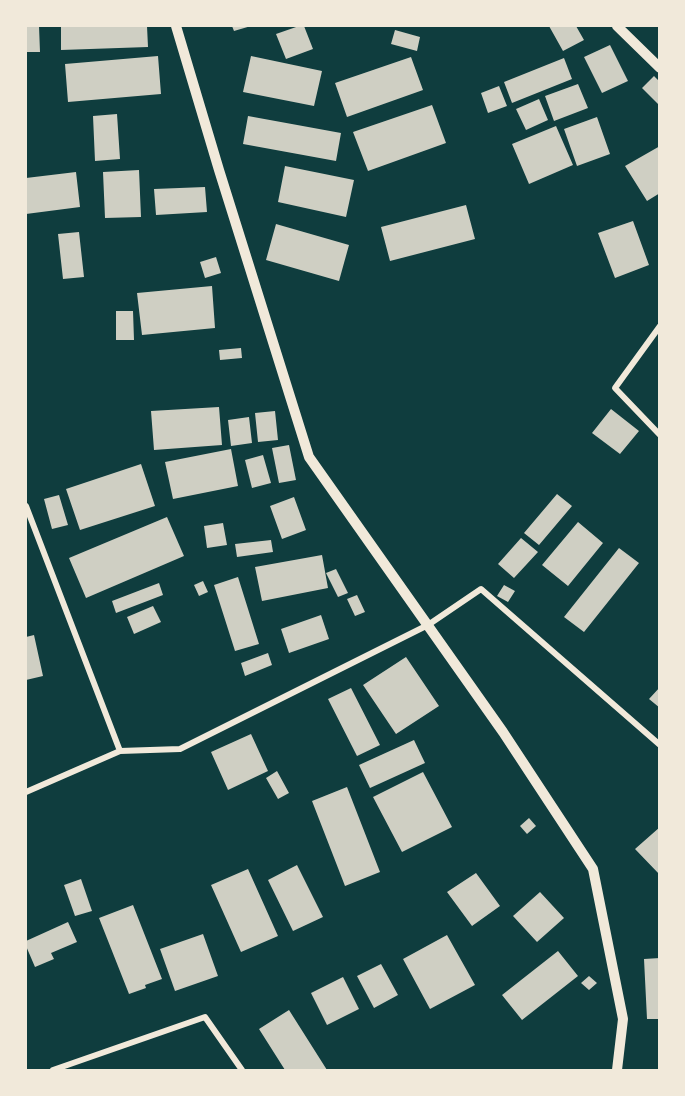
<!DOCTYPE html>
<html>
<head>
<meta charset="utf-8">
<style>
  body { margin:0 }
  #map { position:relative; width:685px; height:1096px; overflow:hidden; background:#0f3d3e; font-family:Spectral,serif }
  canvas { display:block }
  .frame { position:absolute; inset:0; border:27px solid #f1e9da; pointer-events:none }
</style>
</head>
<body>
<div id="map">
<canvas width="685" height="1096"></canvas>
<div class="frame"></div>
</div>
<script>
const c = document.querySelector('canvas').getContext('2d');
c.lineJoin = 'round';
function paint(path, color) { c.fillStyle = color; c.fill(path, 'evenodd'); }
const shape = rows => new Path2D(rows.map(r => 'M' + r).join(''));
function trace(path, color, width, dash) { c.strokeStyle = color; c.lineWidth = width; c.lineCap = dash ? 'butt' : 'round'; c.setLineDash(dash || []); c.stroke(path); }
paint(shape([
  [26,26,39,26,40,52,26,52],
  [61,26,147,26,148,47,61,50],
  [232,26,251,26,234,31],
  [299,26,304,26,313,49,286,59,276,34],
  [549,26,576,26,584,40,563,51],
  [395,30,420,37,417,51,391,44],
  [610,45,628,81,602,93,584,57],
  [158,56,161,94,68,102,65,64],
  [251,56,322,71,314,106,243,92],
  [411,57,423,90,347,117,335,83],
  [564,58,572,79,512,103,504,82],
  [654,76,660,82,660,106,642,88],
  [578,84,588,108,554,121,545,96],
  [499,86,507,106,488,113,481,93],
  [539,99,548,120,526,130,516,109],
  [432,105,446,143,368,171,353,132],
  [117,114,120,159,95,161,93,116],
  [248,116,341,133,336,161,243,144],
  [597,117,610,154,577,166,564,129],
  [556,126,573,165,529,184,512,144],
  [660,146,660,193,647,201,625,166],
  [285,166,354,180,346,217,278,202],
  [139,170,141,217,105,218,103,172],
  [76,172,80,207,26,214,26,178],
  [205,187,207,212,156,215,154,189],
  [466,205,475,239,390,261,381,227],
  [633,221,649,265,615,278,598,233],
  [276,224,349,245,339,281,266,260],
  [79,232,84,277,63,279,58,234],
  [216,257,221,273,205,278,200,262],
  [212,286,215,328,142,335,137,293],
  [116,311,133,311,134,340,116,340],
  [241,348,242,358,220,360,219,350],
  [219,407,222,445,154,450,151,411],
  [611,409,639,431,620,454,592,433],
  [275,411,278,440,258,442,255,413],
  [249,417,252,443,231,446,228,420],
  [289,445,296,480,279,483,272,448],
  [231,449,238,486,173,499,165,462],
  [263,455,271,483,252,488,245,460],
  [141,464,155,506,80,530,66,489],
  [557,494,572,506,539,545,524,533],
  [59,495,68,525,52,529,44,499],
  [294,497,306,530,282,539,270,506],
  [167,517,184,556,86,598,69,558],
  [578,522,603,543,568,586,542,565],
  [223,523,227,545,207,548,204,526],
  [521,538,538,552,514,578,498,564],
  [271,540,273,552,237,557,235,544],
  [619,548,639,563,584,632,564,617],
  [322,555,328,588,262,601,255,567],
  [336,569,348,593,338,597,326,573],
  [238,577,259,644,235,651,214,585],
  [203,581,208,592,199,596,194,585],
  [159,583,163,595,116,613,112,601],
  [504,585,515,591,508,602,497,596],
  [357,595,365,612,355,616,347,599],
  [153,606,161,622,134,634,127,617],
  [321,615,329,639,289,653,281,629],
  [34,635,43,676,26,680,26,637],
  [268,653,272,665,245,676,241,663],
  [406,657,439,706,396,734,363,685],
  [660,687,660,708,649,699],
  [351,688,380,745,357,756,328,699],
  [251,734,268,771,228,790,211,752],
  [414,740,425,763,370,788,359,765],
  [277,771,289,793,278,799,266,778],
  [423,772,452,827,402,852,373,797],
  [347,787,380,872,345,886,312,801],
  [529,818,536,826,527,834,520,826],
  [660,827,660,875,635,849],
  [297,865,323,917,293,931,268,880],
  [248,869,278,936,241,952,211,885],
  [476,873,500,906,472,926,447,892],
  [81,879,92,911,75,916,64,885],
  [540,892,564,918,537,942,513,916],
  [133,905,162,979,145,985,146,988,129,994,99,918],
  [68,922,77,942,51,953,54,959,35,967,26,946,26,941],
  [203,934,218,976,175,991,160,949],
  [447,935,475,985,430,1009,403,959],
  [558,951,578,976,522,1020,502,995],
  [660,958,660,1019,647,1019,644,959],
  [381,964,398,995,374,1008,357,976],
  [589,976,597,983,589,990,581,983],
  [343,977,359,1009,327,1025,311,993],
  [289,1010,327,1070,285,1070,259,1029]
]), '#cfcfc3');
trace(shape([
  [660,326,615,388,660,435],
  [26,506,120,751],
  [26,792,120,751,180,749,428,625,481,589,660,745],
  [53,1070,205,1017,242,1070]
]), '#f1e9da', 6);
trace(shape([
  [176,26,219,170,309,457,503,732,593,869,623,1019,617,1070],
  [617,26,660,68]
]), '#f1e9da', 10);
</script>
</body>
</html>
